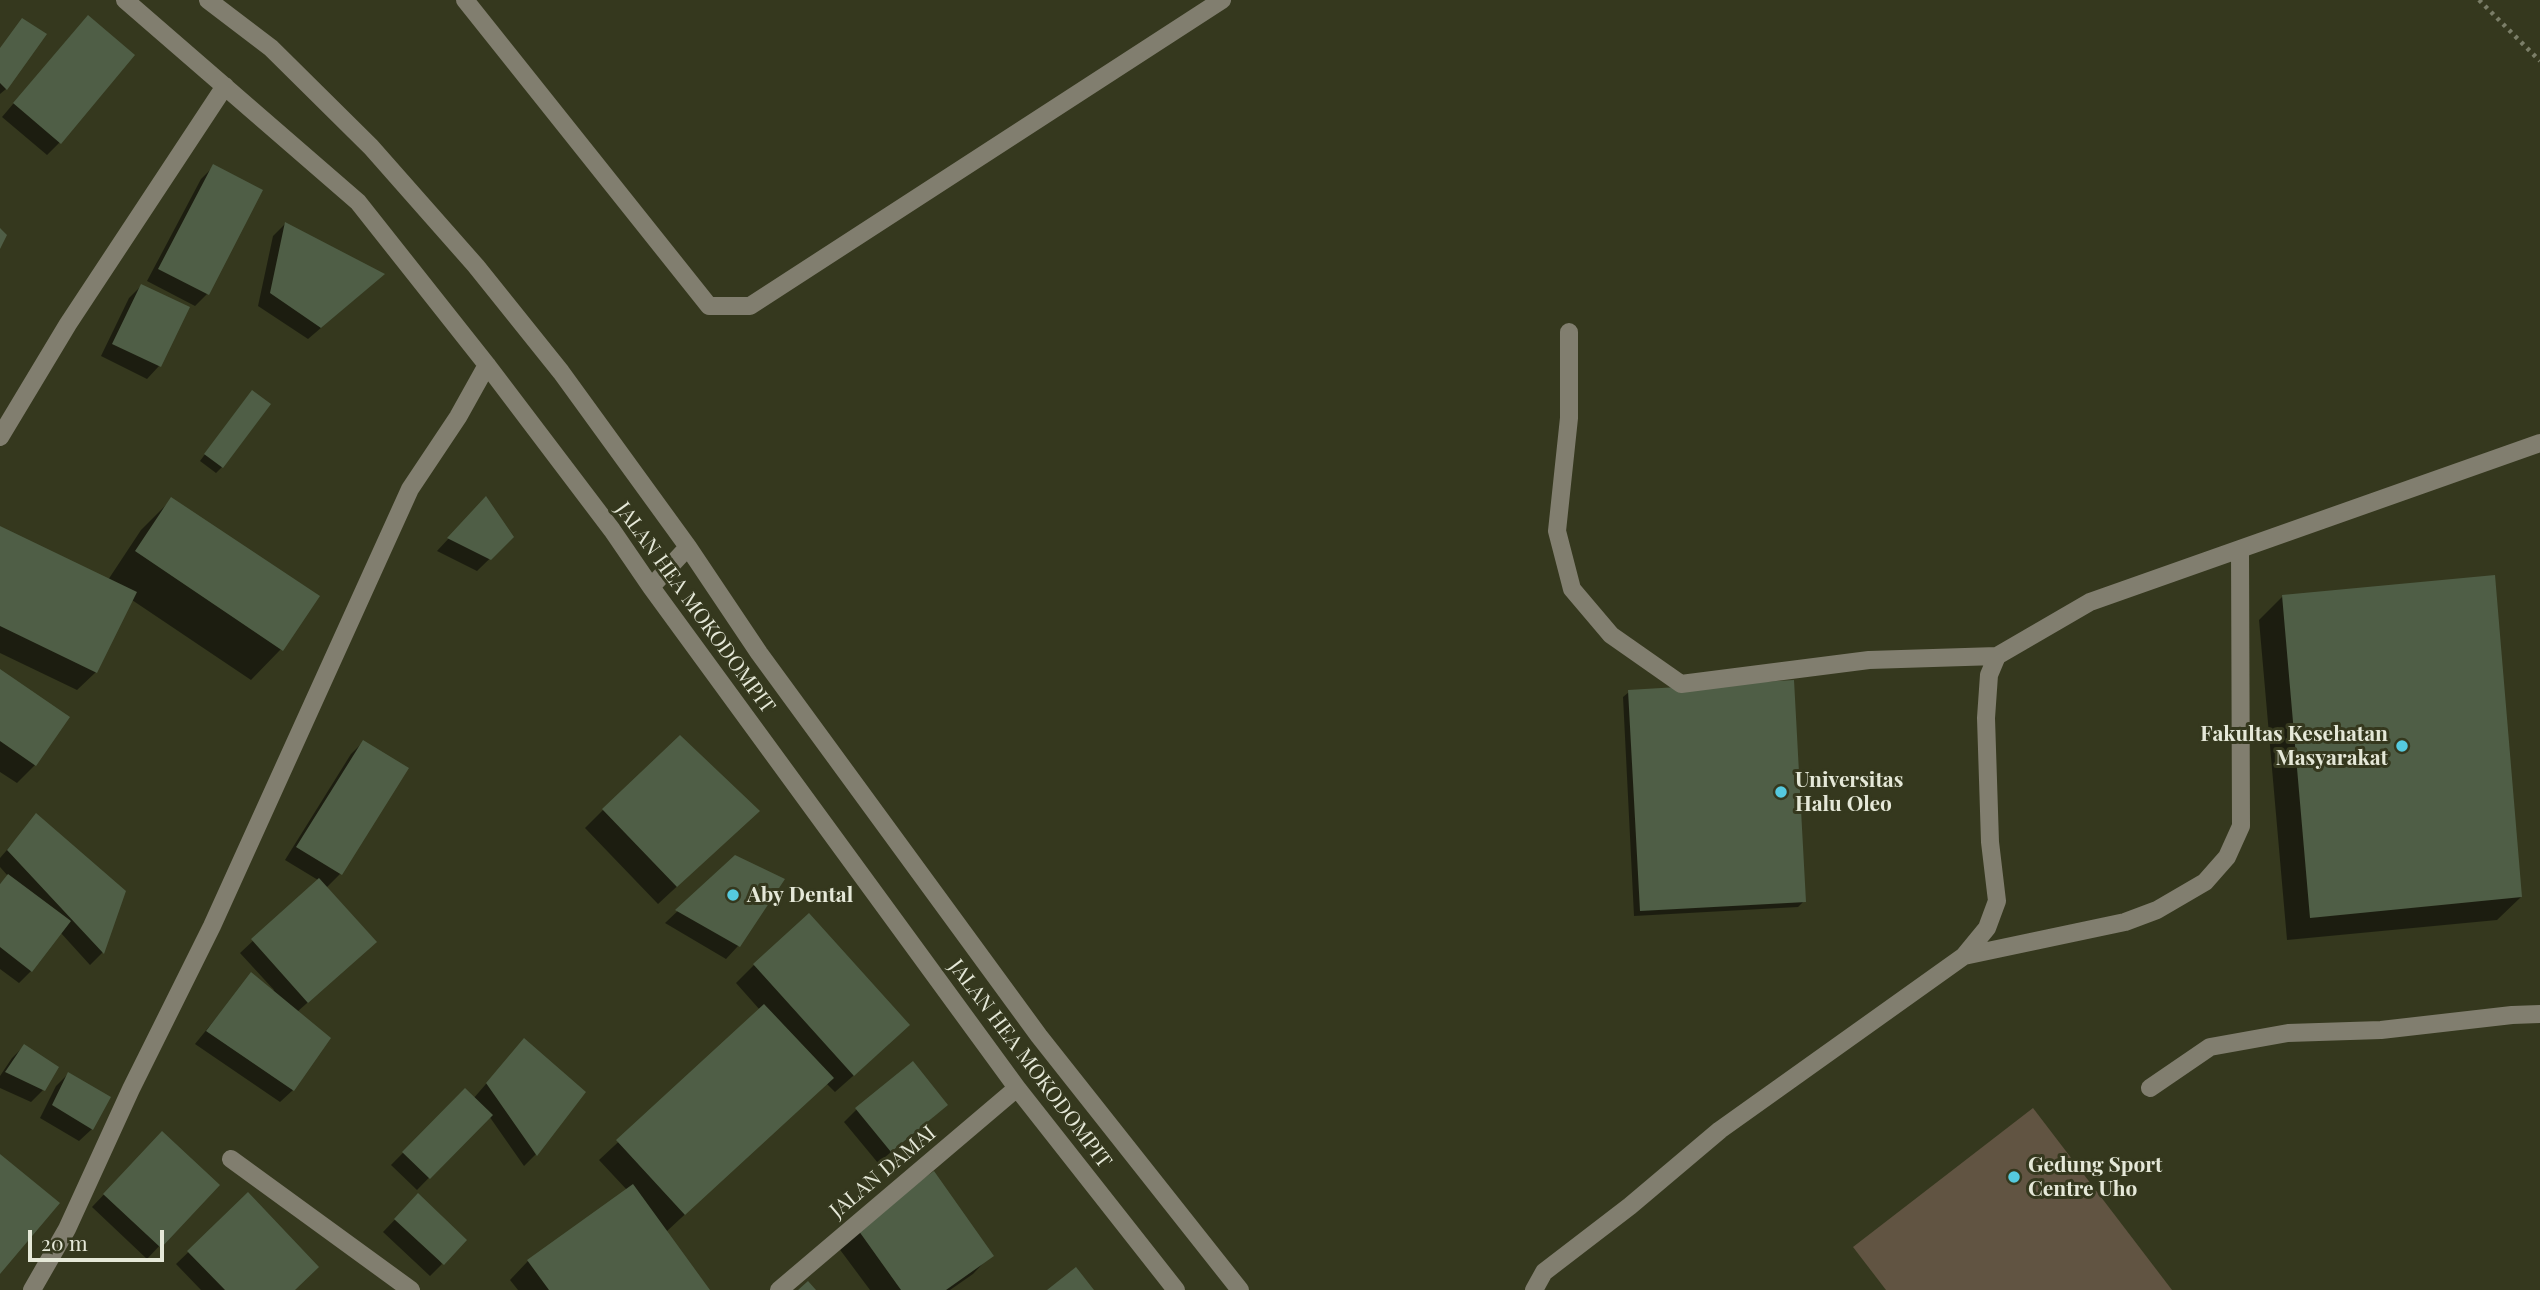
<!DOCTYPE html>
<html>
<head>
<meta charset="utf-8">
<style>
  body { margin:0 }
  #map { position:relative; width:2540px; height:1290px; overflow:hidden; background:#35381e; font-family:"Playfair Display",serif }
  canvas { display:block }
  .scale { position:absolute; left:28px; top:1230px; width:136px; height:32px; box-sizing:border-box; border:4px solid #e5e8d8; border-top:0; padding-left:9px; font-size:21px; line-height:24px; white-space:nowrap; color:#e5e8d8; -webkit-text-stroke:5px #35381e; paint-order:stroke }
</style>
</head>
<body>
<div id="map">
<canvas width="2540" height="1290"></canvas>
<div class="scale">20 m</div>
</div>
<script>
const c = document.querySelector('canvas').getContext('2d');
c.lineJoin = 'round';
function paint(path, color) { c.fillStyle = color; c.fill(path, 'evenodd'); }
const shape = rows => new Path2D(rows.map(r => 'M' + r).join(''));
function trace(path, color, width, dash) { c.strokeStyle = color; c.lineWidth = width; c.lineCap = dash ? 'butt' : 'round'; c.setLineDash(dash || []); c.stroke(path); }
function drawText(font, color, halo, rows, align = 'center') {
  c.font = font + ' "Playfair Display",serif'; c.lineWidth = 6; c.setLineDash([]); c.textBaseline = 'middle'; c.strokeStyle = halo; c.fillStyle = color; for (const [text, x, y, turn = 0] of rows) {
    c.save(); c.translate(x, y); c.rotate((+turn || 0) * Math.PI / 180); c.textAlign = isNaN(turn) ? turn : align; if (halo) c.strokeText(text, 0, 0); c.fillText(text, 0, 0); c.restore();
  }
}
paint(shape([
  [2033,1108,2172,1290,1886,1290,1853,1247]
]), '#615442');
paint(shape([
  [76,30,59,143,47,155,2,117],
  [0,49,6,89,0,94],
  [214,166,261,191,207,294,195,306,147,281,201,179],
  [285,224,370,286,308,339,258,306,273,236],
  [141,286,188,308,159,366,147,379,101,356,129,298],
  [247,398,222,467,216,473,200,461],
  [172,499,281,649,251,680,132,600,96,672,77,690,0,653,0,528,108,580,141,530],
  [474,511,512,537,477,571,437,551],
  [2283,596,2521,897,2497,920,2287,940,2259,620],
  [0,671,35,765,17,783,0,772],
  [1629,692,1804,901,1798,907,1634,916,1623,697],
  [363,742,406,769,340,874,326,888,362,954,297,1012,293,1090,280,1102,195,1044,251,975,272,992,274,990,240,953,318,880,285,860,351,754],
  [603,810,739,829,658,904,585,828],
  [36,816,124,892,102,953,90,965,60,932,31,971,19,983,0,969,0,884,8,876,0,867,0,858],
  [735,857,782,880,738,946,726,959,665,923],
  [754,965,889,1044,835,1092,826,1083,666,1232,708,1290,518,1290,510,1280,528,1261,627,1190,599,1160,760,1010,736,983],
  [524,1040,536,1154,524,1166,489,1116,417,1190,391,1165,465,1090,473,1099],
  [24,1046,43,1090,31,1102,0,1088,0,1076,12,1058],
  [68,1074,92,1129,79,1141,40,1118,56,1086],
  [857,1109,933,1117,878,1163,844,1122],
  [150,1146,217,1185,147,1259,92,1207],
  [248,1195,293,1290,201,1290,176,1264],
  [406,1208,442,1264,430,1276,383,1232],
  [857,1228,991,1255,973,1274,950,1290,870,1290,838,1247]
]), '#0007');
paint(shape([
  [88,15,135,55,61,144,13,103],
  [22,18,47,34,7,90,0,83,0,48],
  [213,164,263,190,209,295,158,269],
  [285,222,385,274,321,328,270,293],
  [0,228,7,235,0,249],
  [141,284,190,307,161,367,112,344],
  [252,390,271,404,223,468,204,454],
  [486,496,514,537,491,560,447,538],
  [171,497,320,596,283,651,135,551],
  [0,526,137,592,97,673,0,626],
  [2495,575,2522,897,2310,918,2282,595],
  [0,669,70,717,36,766,0,741],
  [1794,680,1806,902,1640,911,1628,690],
  [680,735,760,811,677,887,602,809],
  [363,740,409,768,342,875,296,847],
  [36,813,126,891,104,954,7,850],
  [735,855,785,879,740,947,675,910],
  [8,874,71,921,32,972,0,947,0,884],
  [319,878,377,942,308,1003,251,939],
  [809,913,910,1025,854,1076,753,964],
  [251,972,331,1038,294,1091,206,1031],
  [764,1004,834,1078,685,1215,616,1140],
  [524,1038,586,1092,537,1156,486,1083],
  [24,1044,59,1067,45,1091,5,1072],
  [913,1061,948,1105,891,1152,855,1108],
  [68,1072,111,1097,93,1130,52,1105],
  [465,1088,493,1115,430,1179,402,1152],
  [162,1131,220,1185,161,1248,103,1194],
  [0,1154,60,1203,0,1274],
  [934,1171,994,1256,946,1290,901,1290,856,1227],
  [633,1184,710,1290,549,1290,527,1260],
  [248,1192,319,1267,295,1290,225,1290,187,1251],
  [418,1193,467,1240,444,1265,394,1219],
  [1076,1267,1094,1290,1047,1290],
  [808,1281,816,1290,798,1290]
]), '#4f5e46');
trace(shape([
  [2479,0,2540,61]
]), '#7b7e68', 4.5, [3.5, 5]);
trace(shape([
  [125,0,358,202,487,365,612,530,651,587,1017,1088,1176,1290],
  [208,0,271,48,371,147,476,266,561,372,688,547,759,653,1039,1036,1240,1290],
  [465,0,709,306,750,306,1222,0],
  [1569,332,1569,418,1557,531,1572,589,1611,635,1681,684,1869,660,1997,656],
  [0,437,68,324,225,86],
  [651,587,688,547],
  [1964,956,2125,922,2157,910,2205,882,2227,857,2241,826,2240,550],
  [2150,1088,2210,1047,2288,1033,2381,1030,2512,1015,2540,1014],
  [231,1159,411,1290],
  [32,1290,67,1229,131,1089,212,926,410,489,458,417,487,365],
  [779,1290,1017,1088],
  [1534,1290,1544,1272,1630,1206,1720,1130,1964,956,1987,928,1997,901,1990,842,1986,718,1989,675,1997,656,2090,602,2540,443]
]), '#817e6f', 18);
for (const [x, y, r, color] of [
  [2402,746,7,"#55cadf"],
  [1781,792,7,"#55cadf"],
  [733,895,7,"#55cadf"],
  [2014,1177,7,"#55cadf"]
]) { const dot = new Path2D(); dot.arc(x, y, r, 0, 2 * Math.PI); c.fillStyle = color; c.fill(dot); trace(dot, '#35381e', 2.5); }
drawText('21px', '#e5e8d8', '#35381e', [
  ["JALAN HEA MOKODOMPIT",695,608,54],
  ["JALAN HEA MOKODOMPIT",1030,1064,53],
  ["JALAN DAMAI",883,1172,-40]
]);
drawText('bold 21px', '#e5e8d8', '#35381e', [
  ["Fakultas Kesehatan",2388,734,"right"],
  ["Masyarakat",2388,758,"right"],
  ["Universitas",1795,780],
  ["Halu Oleo",1795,804],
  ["Aby Dental",747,895],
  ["Gedung Sport",2028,1165],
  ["Centre Uho",2028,1189]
], 'left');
</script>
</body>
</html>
